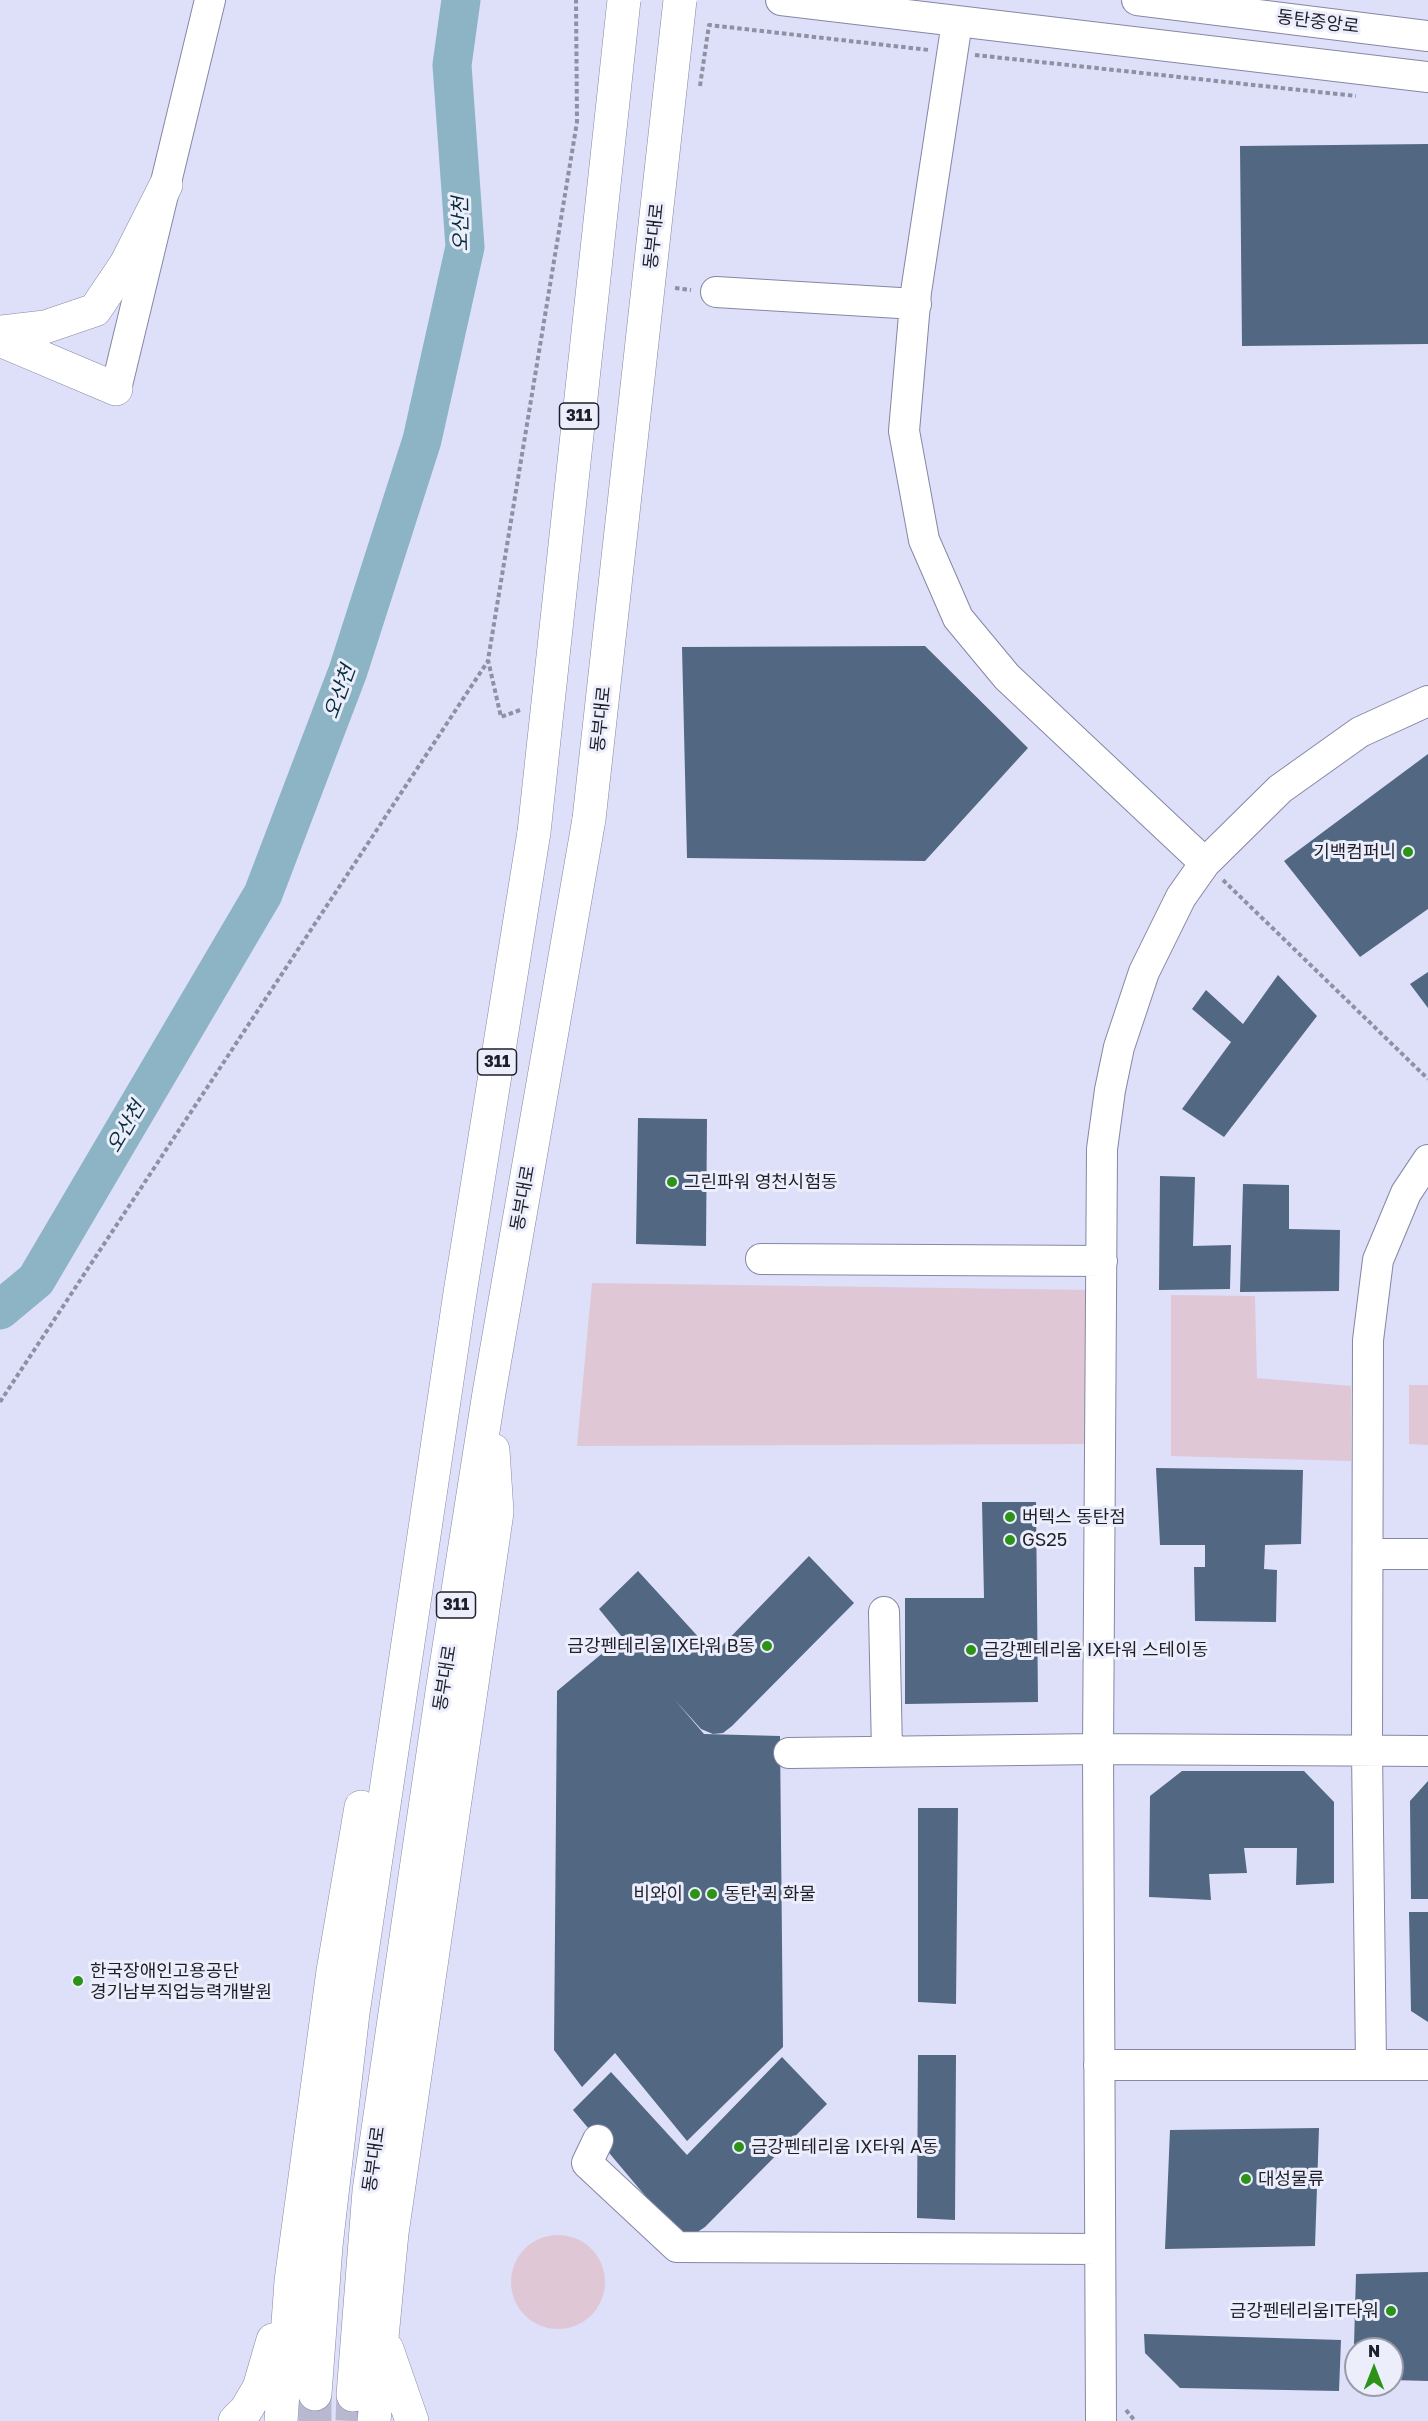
<!DOCTYPE html>
<html>
<head>
<meta charset="utf-8">
<style>
  body { margin:0 }
  #map { position:relative; width:1428px; height:2421px; overflow:hidden; background:#dee0fa; font-family:"Golos Text",sans-serif }
  canvas { display:block }
  .north { position:absolute; left:1344px; top:2337px; width:60px; height:60px; box-sizing:border-box; background:#edeefc; border:2px solid #9b9ba8; border-radius:50%; rotate:0deg; font-size:16px; font-weight:700; line-height:24px; text-align:center; color:#1f1f2b }
  .north::after { content:''; display:block; margin:auto; width:21px; height:27px; background:#2c9318; clip-path:polygon(50% 0,100% 100%,50% 72%,0 100%) }
</style>
</head>
<body>
<div id="map">
<canvas width="1428" height="2421"></canvas>
<div class="north">N</div>
</div>
<script>
const c = document.querySelector('canvas').getContext('2d');
c.lineJoin = 'round';
function paint(path, color) { c.fillStyle = color; c.fill(path, 'evenodd'); }
const shape = rows => new Path2D(rows.map(r => 'M' + r).join(''));
function trace(path, color, width, dash) { c.strokeStyle = color; c.lineWidth = width; c.lineCap = dash ? 'butt' : 'round'; c.setLineDash(dash || []); c.stroke(path); }
function drawText(font, color, halo, rows, align = 'center') {
  c.font = font + ' "Golos Text","Noto Sans KR",sans-serif'; c.lineWidth = 6; c.setLineDash([]); c.textBaseline = 'middle'; c.strokeStyle = halo; c.fillStyle = color; for (const [text, x, y, turn = 0] of rows) {
    c.save(); c.translate(x, y); c.rotate((+turn || 0) * Math.PI / 180); c.textAlign = isNaN(turn) ? turn : align; if (halo) c.strokeText(text, 0, 0); c.fillText(text, 0, 0); c.restore();
  }
}
paint(shape([
  [592,1283,1092,1290,1097,1444,577,1446],
  [1171,1295,1255,1296,1257,1378,1351,1386,1351,1461,1171,1456],
  [1409,1385,1428,1385,1428,1445,1409,1444],
  '511 2282a47 47 0 1 1 94 0a47 47 0 1 1-94 0Z'
]), '#dfc7d6');
trace(shape([
  [0,1310,36,1280,263,894,348,671,422,440,465,247,452,65,461,0]
]), '#8db4c5', 39);
paint(shape([
  [1428,144,1428,344,1242,346,1240,146],
  [925,646,1028,748,925,861,687,858,682,647],
  [1428,754,1428,909,1360,957,1284,861],
  [1428,972,1428,1008,1410,984],
  [1278,975,1317,1016,1224,1137,1182,1109,1231,1042,1192,1009,1206,990,1243,1024],
  [638,1118,707,1119,706,1246,636,1244],
  [1160,1176,1195,1177,1193,1246,1231,1245,1230,1289,1159,1290],
  [1243,1184,1289,1185,1289,1229,1340,1230,1339,1291,1240,1292],
  [1156,1468,1303,1470,1301,1544,1265,1545,1264,1569,1277,1570,1276,1622,1195,1621,1194,1567,1205,1567,1205,1545,1160,1545],
  [982,1502,1036,1502,1038,1702,905,1704,905,1598,984,1598],
  [809,1556,854,1603,732,1726,723,1733,713,1734,701,1729,674,1699,704,1734,780,1736,783,2047,687,2141,615,2053,582,2087,554,2050,557,1691,622,1637,599,1609,638,1571,714,1654],
  [1182,1771,1304,1771,1334,1802,1334,1883,1296,1885,1297,1848,1244,1848,1247,1873,1209,1874,1211,1900,1149,1897,1150,1796],
  [1428,1781,1428,1899,1411,1899,1410,1801],
  [918,1808,958,1808,956,2004,918,2002],
  [1409,1912,1428,1912,1428,2022,1411,2011],
  [918,2055,956,2055,955,2220,917,2218],
  [782,2057,827,2104,705,2227,696,2233,686,2234,674,2230,573,2110,611,2072,687,2155],
  [1319,2128,1315,2246,1165,2249,1170,2130],
  [1428,2272,1428,2381,1392,2380,1392,2349,1356,2349,1356,2380,1353,2380,1356,2274],
  [1144,2334,1341,2340,1339,2391,1180,2388,1145,2353]
]), '#526781');
trace(shape([
  [315,2421,315,2394],
  [352,2421,353,2395]
]), '#b8b9d1', 33, [33, 16]);
const minor = shape([
  [781,0,1428,77],
  [1137,0,1428,36],
  [957,22,916,292,904,431,924,540,958,618,1007,677,1205,863],
  [716,292,916,304],
  [116,389,210,0],
  [761,1259,1102,1261],
  [1368,1554,1428,1554],
  [884,1612,887,1751],
  [789,1753,1098,1749,1428,1751],
  [1371,2064,1367,1751,1368,1340,1378,1260,1406,1193,1428,1160],
  [1099,2065,1428,2065],
  [598,2140,587,2163,677,2247,1100,2249],
  [1101,2421,1098,1749,1102,1149,1110,1090,1119,1047,1144,972,1181,897,1205,863,1280,789,1360,732,1428,701]
]);
const highway = shape([
  [0,332,45,327,95,310,126,264,166,185],
  [0,340,116,389],
  [387,2349,412,2421],
  [315,2394,326,2246,353,2013,460,1293,534,832],
  [353,2395,369,2191,442,1692,489,1393,589,819],
  [235,2421,246,2410,259,2388,273,2340],
  [281,2421,291,2281,333,1971,361,1807],
  [374,2421,392,2233,497,1512,493,1450]
]);
trace(minor, '#8587a4', 32);
trace(highway, '#8587a4', 34);
trace(shape([
  [975,55,1356,96],
  [700,86,709,25,929,50],
  [675,288,691,290],
  [520,710,501,717,488,660,577,122,576,0],
  [1223,880,1428,1079],
  [0,1402,488,661],
  [1126,2410,1135,2421]
]), '#8e90a4', 4, [4.5, 3]);
trace(minor, '#fff', 30);
trace(highway, '#fff', 33);
const highwayBridge = shape([
  [589,819,680,0],
  [534,832,624,0]
]);
trace(highwayBridge, '#8587a4', 34, []);
trace(highwayBridge, '#fff', 33);
for (const [x, y, r, color] of [
  [1408,852,6,"#2c9318"],
  [672,1182,6,"#2c9318"],
  [1010,1517,6,"#2c9318"],
  [1010,1540,6,"#2c9318"],
  [767,1646,6,"#2c9318"],
  [971,1650,6,"#2c9318"],
  [695,1894,6,"#2c9318"],
  [712,1894,6,"#2c9318"],
  [78,1981,6,"#2c9318"],
  [739,2147,6,"#2c9318"],
  [1246,2179,6,"#2c9318"],
  [1391,2311,6,"#2c9318"]
]) { const dot = new Path2D(); dot.arc(x, y, r, 0, 2 * Math.PI); c.fillStyle = color; c.fill(dot); trace(dot, '#edeefc', 2); }
for (const [x, y, w] of [
  [579,416,39],
  [497,1062,39],
  [456,1605,39]
]) { const box = new Path2D(); box.roundRect(x - w / 2, y - 13, w, 26, 4.5); c.fillStyle = '#edeefc'; c.fill(box); trace(box, '#1f1f2b', 1.5); }
drawText('bold 16px', '#1f1f2b', null, [
  ["311",579,416],
  ["311",497,1062],
  ["311",456,1605]
]);
drawText('18px', '#1f1f2b', '#edeefc', [
  ["동탄중앙로",1318,22,7],
  ["동부대로",654,236,-84],
  ["동부대로",601,719,-84],
  ["동부대로",523,1198,-80],
  ["동부대로",445,1678,-81],
  ["동부대로",374,2159,-82]
]);
drawText('18px', '#1f1f2b', '#edeefc', [
  ["기백컴퍼니",1396,852,"right"],
  ["그린파워 영천시험동",684,1182],
  ["버텍스 동탄점",1022,1517],
  ["GS25",1022,1540],
  ["금강펜테리움 IX타워 B동",755,1646,"right"],
  ["금강펜테리움 IX타워 스테이동",983,1650],
  ["비와이",683,1894,"right"],
  ["동탄 퀵 화물",724,1894],
  ["한국장애인고용공단",90,1971],
  ["경기남부직업능력개발원",90,1992],
  ["금강펜테리움 IX타워 A동",751,2147],
  ["대성물류",1258,2179],
  ["금강펜테리움IT타워",1379,2311,"right"]
], 'left');
drawText('italic 20px', '#082e3b', '#edeefc', [
  ["오산천",461,224,-91],
  ["오산천",340,692,-70],
  ["오산천",126,1127,-60]
]);
</script>
</body>
</html>
